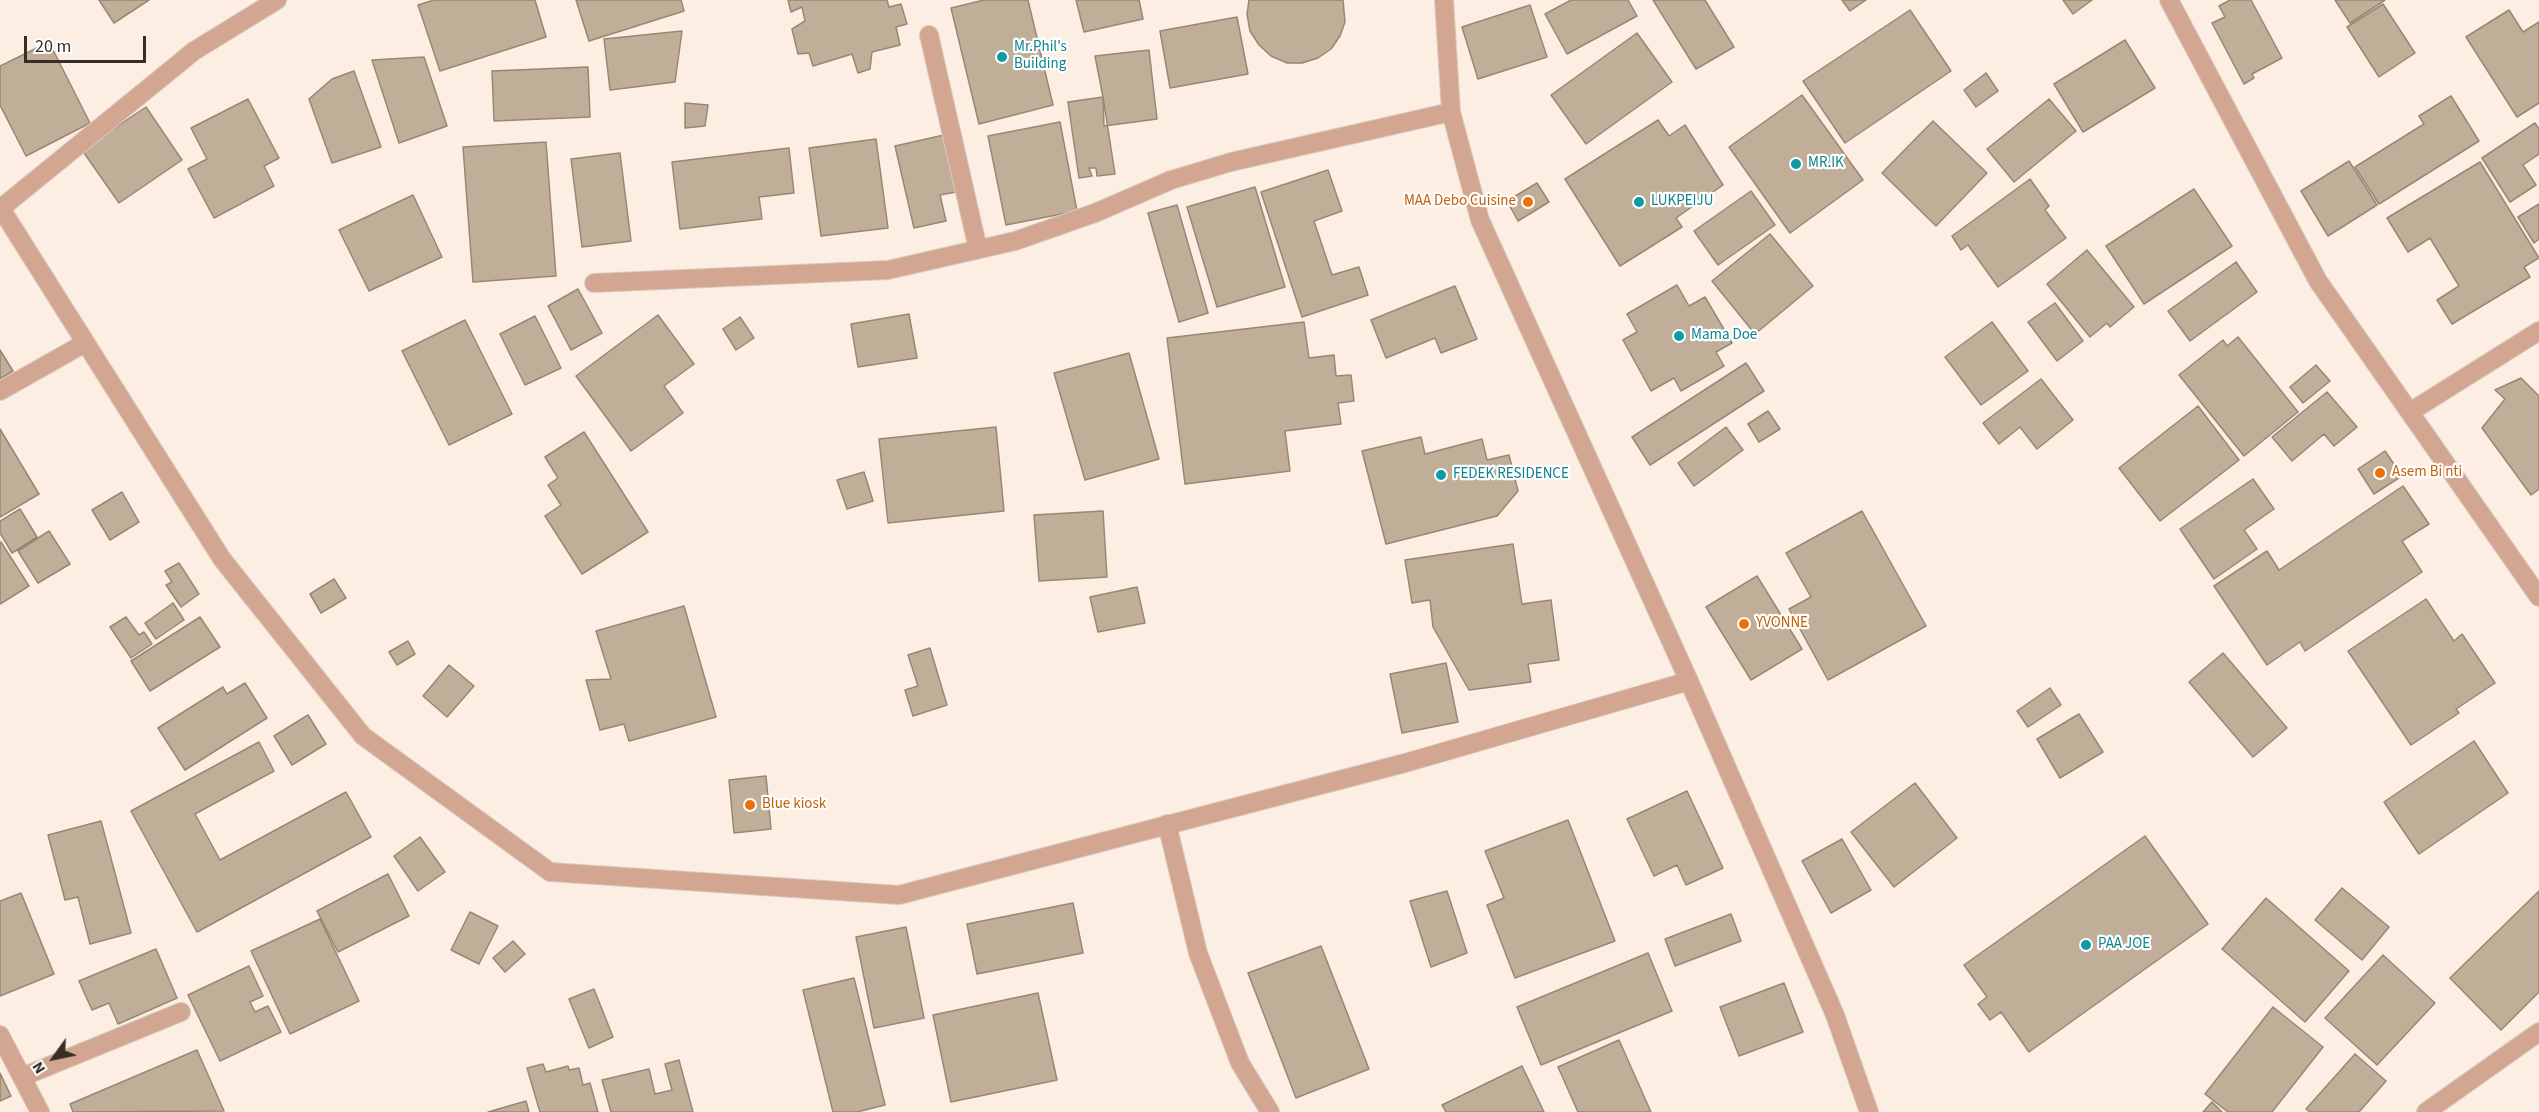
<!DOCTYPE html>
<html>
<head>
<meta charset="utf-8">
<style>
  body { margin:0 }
  #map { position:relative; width:2539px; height:1112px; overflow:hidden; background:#fceee2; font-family:"Source Sans 3",sans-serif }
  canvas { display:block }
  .north { position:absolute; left:24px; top:1028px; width:60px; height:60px; -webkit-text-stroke:4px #fefefe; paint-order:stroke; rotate:237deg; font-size:16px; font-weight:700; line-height:24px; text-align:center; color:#372e27 }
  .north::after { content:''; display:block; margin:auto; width:21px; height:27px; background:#372e27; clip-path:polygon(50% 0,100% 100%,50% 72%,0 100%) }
  .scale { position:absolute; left:24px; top:36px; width:122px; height:27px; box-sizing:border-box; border:3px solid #372e27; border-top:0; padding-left:8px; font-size:18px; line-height:21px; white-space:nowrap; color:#372e27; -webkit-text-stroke:4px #fefefe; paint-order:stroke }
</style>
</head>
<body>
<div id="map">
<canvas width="2539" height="1112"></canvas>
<div class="north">N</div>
<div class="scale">20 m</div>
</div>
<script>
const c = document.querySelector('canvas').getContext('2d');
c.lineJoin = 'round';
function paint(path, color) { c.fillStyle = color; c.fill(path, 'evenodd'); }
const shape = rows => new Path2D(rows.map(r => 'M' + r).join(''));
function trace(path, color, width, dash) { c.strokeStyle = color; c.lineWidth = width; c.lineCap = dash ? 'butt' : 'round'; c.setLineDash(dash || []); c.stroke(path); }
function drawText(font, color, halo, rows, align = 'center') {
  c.font = font + ' "Source Sans 3",sans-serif'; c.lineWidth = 4.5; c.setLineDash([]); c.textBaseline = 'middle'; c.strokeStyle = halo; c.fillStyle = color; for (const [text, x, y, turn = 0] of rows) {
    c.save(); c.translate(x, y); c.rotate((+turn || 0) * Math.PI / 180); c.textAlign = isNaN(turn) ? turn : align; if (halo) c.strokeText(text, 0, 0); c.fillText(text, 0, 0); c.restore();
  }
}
const building = shape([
  [99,0,149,0,114,23,99,0],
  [434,0,535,0,546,37,440,71,418,5,434,0],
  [576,0,681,0,684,11,589,41,576,0],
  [788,0,887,0,889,7,901,4,907,24,896,27,900,45,872,52,870,69,858,73,852,54,813,66,809,53,798,54,792,29,805,21,802,7,791,12,788,0],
  [984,0,1028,0,1053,105,979,124,951,8,984,0],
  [1076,0,1139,0,1143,19,1084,32,1076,0],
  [1249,0,1343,0,1345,22,1340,36,1331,49,1318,58,1302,63,1287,63,1271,56,1259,45,1250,31,1247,14,1249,0],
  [1571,0,1628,0,1637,16,1567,54,1545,14,1571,0],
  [1653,0,1705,0,1734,47,1696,69,1653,0],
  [1842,0,1866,0,1850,11,1842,0],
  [2063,0,2092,0,2073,14,2063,0],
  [2230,0,2251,0,2282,58,2252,74,2254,78,2244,84,2212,23,2225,17,2219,6,2230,0],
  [2335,0,2385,0,2350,23,2335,0],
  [2383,4,2415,53,2379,77,2347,27,2383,4],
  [1530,5,1547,57,1478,79,1462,27,1530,5],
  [1910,10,1951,71,1845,143,1803,81,1910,10],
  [2509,10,2523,32,2539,22,2539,103,2517,117,2466,37,2509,10],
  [1237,17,1248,74,1170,88,1160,31,1237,17],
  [682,31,675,82,610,90,604,39,682,31],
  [1637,33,1672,82,1586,144,1551,95,1637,33],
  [2125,40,2155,88,2083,132,2054,84,2125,40],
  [49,42,90,123,26,156,0,105,0,66,49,42],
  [1149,50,1157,119,1104,126,1103,97,1095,56,1149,50],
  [424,57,447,126,399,143,372,60,424,57],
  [588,67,590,117,494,121,492,71,588,67],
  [354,71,381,147,332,163,309,99,332,79,354,71],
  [1986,73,1998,91,1976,107,1964,90,1986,73],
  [1802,95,1863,180,1790,233,1729,147,1802,95],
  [2451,96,2479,141,2379,204,2355,167,2424,124,2419,116,2451,96],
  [1103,97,1115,174,1097,176,1096,168,1089,168,1092,176,1079,178,1068,102,1103,97],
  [248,99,279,158,264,166,274,186,214,218,188,169,207,159,191,128,248,99],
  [2049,99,2076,131,2014,182,1987,149,2049,99],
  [685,103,708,105,705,126,685,128,685,103],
  [146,107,182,160,119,203,82,150,146,107],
  [1658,120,1669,136,1685,125,1723,185,1676,218,1682,227,1620,266,1565,179,1658,120],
  [1933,121,1987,173,1936,226,1882,173,1933,121],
  [1060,122,1077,211,1006,225,988,136,1060,122],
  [2535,123,2539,129,2539,154,2523,165,2536,185,2510,202,2482,158,2535,123],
  [944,135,956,192,940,195,946,221,914,228,895,146,944,135],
  [876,139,888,228,821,236,809,148,876,139],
  [546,142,556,276,473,282,463,147,546,142],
  [789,148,794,193,759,197,762,219,680,229,672,162,789,148],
  [620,153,631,241,582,247,571,159,620,153],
  [2349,161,2377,205,2328,236,2301,191,2349,161],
  [2480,162,2539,258,2524,267,2530,277,2452,324,2437,300,2459,286,2430,238,2408,252,2387,218,2480,162],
  [1328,170,1342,211,1314,221,1332,275,1359,267,1368,295,1302,317,1261,192,1328,170],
  [2030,179,2049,206,2045,210,2066,238,1998,287,1968,245,1961,250,1952,236,2030,179],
  [1537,183,1549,202,1518,221,1507,201,1537,183],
  [1255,187,1285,287,1217,307,1187,207,1255,187],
  [2194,189,2232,246,2144,304,2106,246,2194,189],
  [1751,191,1775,225,1718,265,1694,231,1751,191],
  [413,195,442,257,369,291,339,230,413,195],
  [2539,204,2539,239,2534,243,2518,217,2539,204],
  [1177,205,1208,313,1179,322,1148,213,1177,205],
  [1770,234,1813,286,1755,334,1712,281,1770,234],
  [2087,250,2134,307,2110,327,2107,323,2090,337,2047,284,2087,250],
  [2236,262,2257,292,2190,341,2168,311,2236,262],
  [1677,285,1689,306,1705,297,1732,343,1716,352,1724,366,1681,391,1674,378,1651,391,1623,340,1637,332,1627,314,1677,285],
  [1455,286,1477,339,1441,353,1435,338,1386,358,1371,320,1455,286],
  [578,289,602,333,571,350,548,306,578,289],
  [2055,303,2083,341,2057,361,2028,322,2055,303],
  [909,314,917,358,858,367,851,324,909,314],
  [658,315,694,364,664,386,683,413,631,451,576,376,658,315],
  [535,316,561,368,525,385,500,334,535,316],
  [740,317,754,338,736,350,723,329,740,317],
  [465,320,512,414,449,445,402,351,465,320],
  [1304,322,1309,358,1334,355,1336,376,1351,375,1354,401,1338,403,1341,424,1285,431,1290,471,1185,484,1167,338,1304,322],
  [1992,322,2028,371,1981,405,1945,357,1992,322],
  [2238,337,2298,412,2244,456,2179,375,2223,340,2227,346,2238,337],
  [0,350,13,371,0,379,0,350],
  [1129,353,1159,459,1085,480,1054,373,1129,353],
  [1746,363,1764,391,1650,465,1632,437,1746,363],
  [2316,365,2330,381,2303,403,2290,387,2316,365],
  [2521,378,2539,396,2539,489,2531,495,2482,428,2505,399,2495,390,2521,378],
  [2041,379,2073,420,2037,449,2020,427,1999,444,1983,423,2041,379],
  [2327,392,2357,427,2334,446,2324,434,2292,461,2272,437,2327,392],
  [2198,406,2239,460,2160,521,2119,468,2198,406],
  [1768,411,1780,429,1759,442,1748,424,1768,411],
  [996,427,1004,511,888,523,879,439,996,427],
  [1726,427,1743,450,1694,486,1678,463,1726,427],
  [0,429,39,494,0,517,0,429],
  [584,432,648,532,582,574,545,516,561,505,548,485,558,478,545,457,584,432],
  [1421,437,1425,454,1482,439,1487,460,1509,455,1518,491,1497,516,1386,544,1362,451,1421,437],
  [2385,451,2402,476,2374,494,2358,469,2385,451],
  [864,472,873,501,847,509,837,480,864,472],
  [2253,479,2274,509,2244,530,2257,549,2214,579,2180,529,2253,479],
  [2403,486,2429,524,2402,541,2422,572,2305,651,2300,642,2267,665,2214,586,2267,551,2279,570,2403,486],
  [122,492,139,522,110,540,92,510,122,492],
  [20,509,37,537,12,553,0,533,0,521,20,509],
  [1103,511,1107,577,1039,581,1034,515,1103,511],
  [1862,511,1926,626,1828,680,1789,609,1811,597,1786,553,1862,511],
  [49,531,70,564,38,583,18,551,49,531],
  [1,542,29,586,0,604,0,543,1,542],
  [1513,544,1522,604,1551,600,1559,660,1528,664,1531,682,1469,690,1433,627,1430,600,1412,603,1405,560,1513,544],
  [179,563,199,594,181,607,166,585,172,582,165,571,179,563],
  [1757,576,1802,649,1751,680,1706,607,1757,576],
  [334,579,346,598,321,613,310,594,334,579],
  [1137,587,1145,623,1098,632,1090,597,1137,587],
  [2426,599,2454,641,2462,634,2495,683,2456,709,2459,713,2411,745,2348,651,2426,599],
  [173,603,184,620,156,639,145,623,173,603],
  [684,606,716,717,629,741,624,724,600,730,586,680,611,679,596,631,684,606],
  [126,617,139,635,144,632,152,644,131,658,110,627,126,617],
  [200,617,220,647,150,691,131,661,200,617],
  [408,641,415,654,397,665,389,652,408,641],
  [930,648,947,705,913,716,905,690,918,686,908,655,930,648],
  [2223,653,2287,728,2253,757,2189,682,2223,653],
  [1446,663,1458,722,1402,733,1390,674,1446,663],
  [449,665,474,686,447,717,423,696,449,665],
  [245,683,267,718,185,770,158,728,223,687,227,694,245,683],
  [2050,688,2061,705,2028,727,2017,711,2050,688],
  [2079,714,2103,752,2060,778,2037,739,2079,714],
  [308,715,326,744,292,765,274,736,308,715],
  [2474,741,2508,793,2419,854,2384,802,2474,741],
  [259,742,274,771,195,814,220,860,346,792,371,837,197,932,131,811,259,742],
  [766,776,771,829,734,833,729,780,766,776],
  [1915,783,1957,838,1894,887,1851,832,1915,783],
  [1687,791,1723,868,1686,885,1677,865,1654,876,1627,819,1687,791],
  [1568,820,1615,941,1515,978,1487,905,1504,898,1485,851,1568,820],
  [101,821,131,933,90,944,78,897,65,900,48,835,101,821],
  [2145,836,2208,924,2029,1052,2001,1012,1990,1020,1978,1004,1987,997,1964,965,2145,836],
  [420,837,445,872,418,891,394,856,420,837],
  [1842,839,1871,890,1831,913,1802,861,1842,839],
  [388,874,409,916,338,952,317,911,388,874],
  [2342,888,2389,927,2362,960,2315,920,2342,888],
  [1447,891,1467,953,1431,967,1410,901,1447,891],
  [2539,891,2539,992,2501,1030,2450,978,2539,891],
  [21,893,54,974,0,996,0,901,21,893],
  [2266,898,2349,971,2305,1022,2222,949,2266,898],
  [1073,903,1083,953,977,974,967,924,1073,903],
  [470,912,498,926,479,964,451,950,470,912],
  [1731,914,1741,941,1675,966,1665,939,1731,914],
  [320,919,359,1001,290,1034,251,951,320,919],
  [906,927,924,1018,874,1028,856,937,906,927],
  [513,941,525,954,505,972,493,958,513,941],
  [1321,946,1369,1069,1296,1098,1248,973,1321,946],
  [156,949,177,998,118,1024,109,1003,92,1010,79,981,156,949],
  [1648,953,1672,1011,1541,1065,1517,1007,1648,953],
  [2383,955,2435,1003,2377,1065,2325,1018,2383,955],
  [249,966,263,996,250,1002,255,1012,268,1006,281,1032,220,1061,188,995,249,966],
  [854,978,885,1105,857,1112,833,1112,803,990,854,978],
  [1784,983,1803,1032,1739,1056,1720,1007,1784,983],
  [594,989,613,1037,589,1048,569,999,594,989],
  [1038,993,1057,1080,951,1102,933,1015,1038,993],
  [2273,1007,2323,1047,2272,1112,2228,1112,2205,1094,2273,1007],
  [1619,1040,1651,1112,1578,1112,1558,1067,1619,1040],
  [197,1050,224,1111,73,1112,70,1104,197,1050],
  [2355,1054,2386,1081,2359,1112,2310,1112,2306,1109,2355,1054],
  [679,1060,693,1112,611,1112,602,1080,649,1069,655,1094,672,1090,665,1064,679,1060],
  [543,1064,546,1072,568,1066,569,1070,579,1068,583,1085,590,1083,598,1112,540,1112,527,1068,543,1064],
  [1522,1066,1544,1112,1446,1112,1442,1105,1522,1066],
  [0,1073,11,1096,0,1101,0,1073],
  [526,1101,529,1112,488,1112,526,1101],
  [2212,1102,2222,1112,2203,1112,2212,1102]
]);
paint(building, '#c1ae99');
trace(building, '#998773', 1.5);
const service = shape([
  [0,391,85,343],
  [2410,412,2539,331],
  [22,1077,181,1012]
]);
const minor = shape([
  [1444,0,1451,112,1480,220,1689,681,1835,1015,1869,1112],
  [2169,0,2318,281,2539,597],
  [929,35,978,249],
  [0,207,222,559,363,736,550,872,899,895,1405,763,1689,681],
  [0,209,194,51,277,0],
  [594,283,888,270,1015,241,1095,213,1171,180,1231,162,1451,112],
  [1167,824,1198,953,1240,1063,1270,1112],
  [0,1035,40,1112],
  [2426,1112,2539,1032]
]);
trace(service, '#d9cbc0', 20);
trace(minor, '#d9cbc0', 20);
trace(service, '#d2a690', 18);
trace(minor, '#d2a690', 18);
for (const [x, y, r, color] of [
  [1002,57,6,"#0f9aa8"],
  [1796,164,6,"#0f9aa8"],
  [1528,202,6,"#e8710a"],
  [1639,202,6,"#0f9aa8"],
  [1679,336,6,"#0f9aa8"],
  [2380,473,6,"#e8710a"],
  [1441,475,6,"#0f9aa8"],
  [1744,624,6,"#e8710a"],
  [750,805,6,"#e8710a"],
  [2086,945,6,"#0f9aa8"]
]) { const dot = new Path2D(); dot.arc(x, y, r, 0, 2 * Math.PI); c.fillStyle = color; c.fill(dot); trace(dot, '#fefefe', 2); }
drawText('15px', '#0d838f', '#fefefe', [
  ["Mr.Phil's",1014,48],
  ["Building",1014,65],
  ["MR.IK",1808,164],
  ["LUKPEIJU",1651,202],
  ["Mama Doe",1691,336],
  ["FEDEK RESIDENCE",1453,475],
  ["PAA JOE",2098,945]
], 'left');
drawText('15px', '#c56008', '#fefefe', [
  ["MAA Debo Cuisine",1516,202,"right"],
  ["Asem Bi nti",2392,473],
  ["YVONNE",1756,624],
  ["Blue kiosk",762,805]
], 'left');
</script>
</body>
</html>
